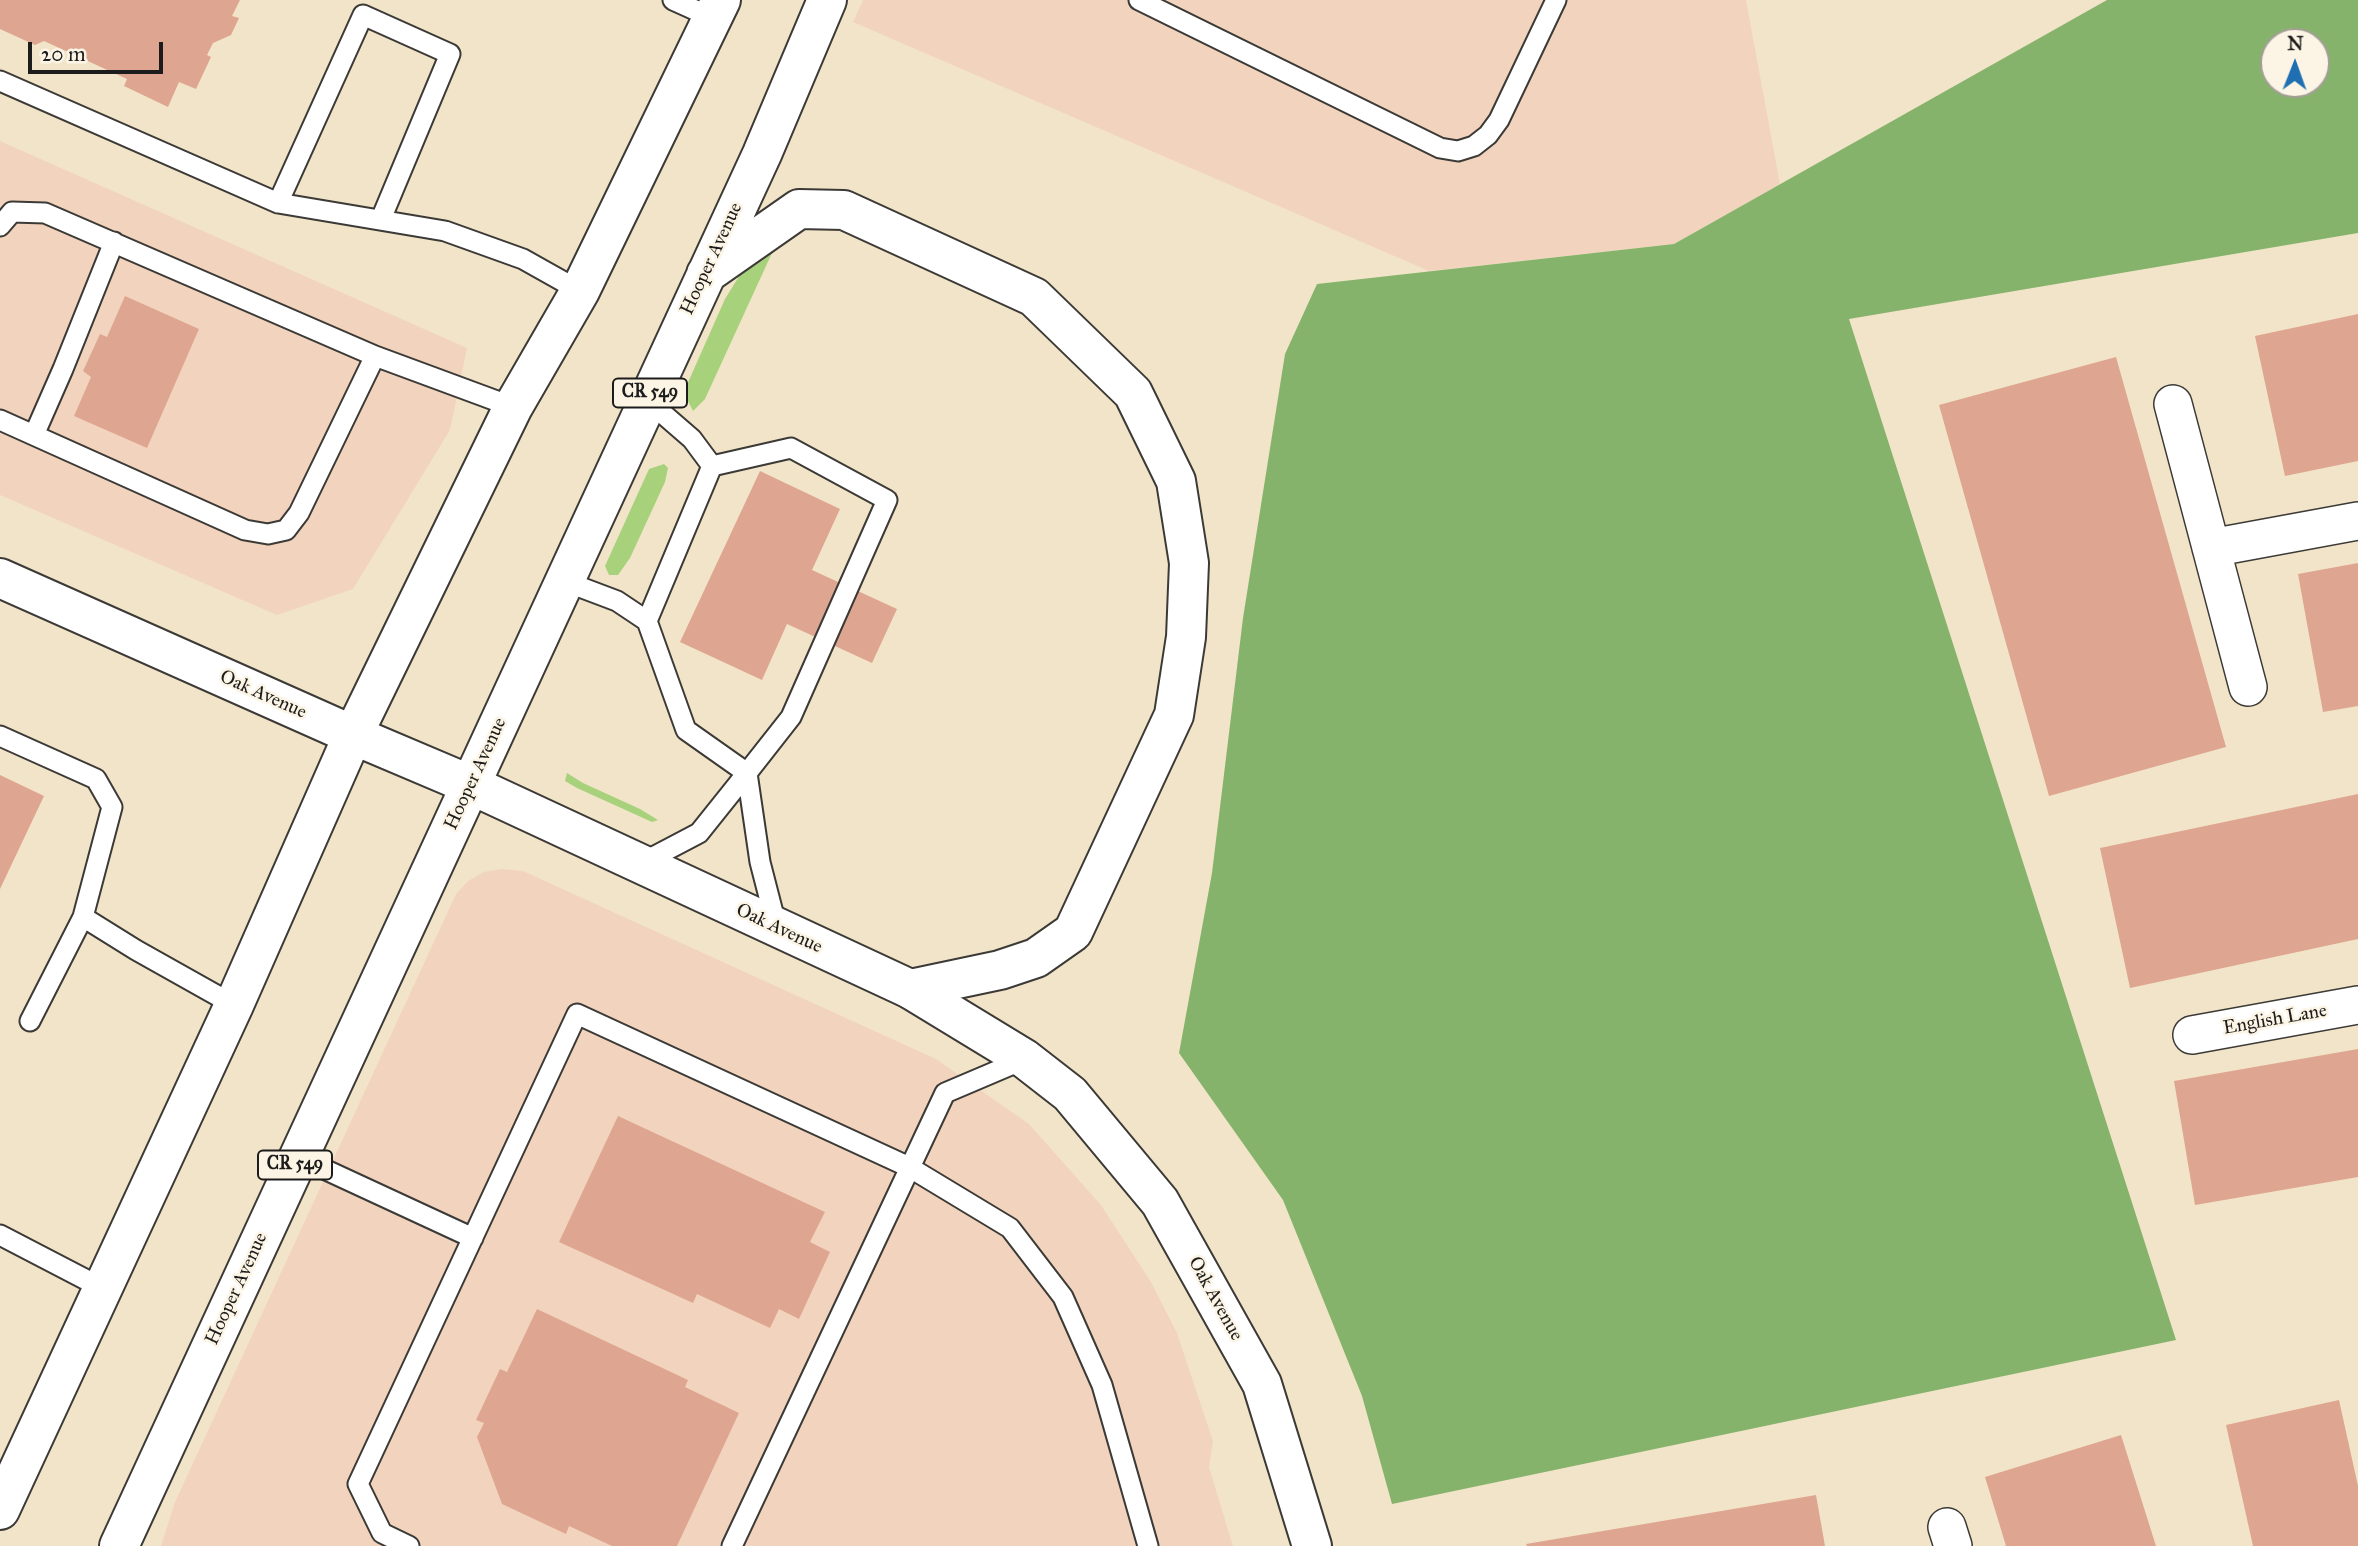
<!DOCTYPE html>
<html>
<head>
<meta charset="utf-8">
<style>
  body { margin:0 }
  #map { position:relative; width:2358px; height:1546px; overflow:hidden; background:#f2e4c8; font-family:"IM FELL Great Primer",serif }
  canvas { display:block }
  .north { position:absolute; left:2260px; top:28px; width:70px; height:70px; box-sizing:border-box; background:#fcf5e5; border:2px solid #a29e95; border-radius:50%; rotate:1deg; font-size:19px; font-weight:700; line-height:28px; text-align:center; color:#1c1c1c }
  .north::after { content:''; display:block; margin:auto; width:24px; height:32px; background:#1f6fb2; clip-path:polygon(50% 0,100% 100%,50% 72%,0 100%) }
  .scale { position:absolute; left:28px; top:42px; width:135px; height:32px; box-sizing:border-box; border:4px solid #1c1c1c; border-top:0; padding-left:9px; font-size:21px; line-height:24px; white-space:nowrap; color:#1c1c1c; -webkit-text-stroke:5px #fcf5e5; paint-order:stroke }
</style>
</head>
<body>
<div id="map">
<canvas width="2358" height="1546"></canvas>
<div class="north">N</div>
<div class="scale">20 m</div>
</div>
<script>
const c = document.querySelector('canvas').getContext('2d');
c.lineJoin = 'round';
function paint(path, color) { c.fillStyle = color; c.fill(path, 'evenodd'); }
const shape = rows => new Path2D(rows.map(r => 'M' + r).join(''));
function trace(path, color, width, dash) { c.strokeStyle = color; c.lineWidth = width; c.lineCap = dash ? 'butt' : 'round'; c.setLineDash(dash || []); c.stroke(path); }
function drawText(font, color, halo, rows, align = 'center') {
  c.font = font + ' "IM FELL Great Primer",serif'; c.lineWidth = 5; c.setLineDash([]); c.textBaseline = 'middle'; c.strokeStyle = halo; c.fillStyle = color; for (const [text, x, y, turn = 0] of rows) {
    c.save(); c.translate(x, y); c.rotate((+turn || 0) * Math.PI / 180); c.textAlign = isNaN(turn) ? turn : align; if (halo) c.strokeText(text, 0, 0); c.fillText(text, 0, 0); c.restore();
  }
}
paint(shape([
  [863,0,1746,0,1780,184,1674,244,1429,271,853,22],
  [0,141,467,348,450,430,353,589,277,615,0,495],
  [501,869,523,871,936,1059,1029,1124,1101,1205,1151,1282,1177,1333,1213,1441,1209,1467,1233,1546,161,1546,175,1502,456,894,468,881,484,872]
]), '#f2d4be');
paint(shape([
  [777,242,705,399,693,411,685,395,686,387,725,299,746,265],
  [664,464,668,468,665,482,630,558,618,575,609,575,605,566,649,469],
  [567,773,583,783,640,809,658,820,652,822,577,788,565,781]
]), '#a8d17c');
paint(shape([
  [2107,0,2358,0,2358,233,1849,319,2176,1340,1392,1504,1362,1396,1283,1200,1179,1053,1212,873,1243,618,1285,354,1317,284,1674,244],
  [2274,42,2316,42,2316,84,2274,84]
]), '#86b36c');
paint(shape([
  [0,0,240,0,232,16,239,18,231,35,213,43,207,55,211,57,196,89,179,82,168,107,124,86,127,79,44,41,35,45,0,29],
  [125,296,199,329,147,448,74,416,91,377,83,371,100,334,107,337],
  [2358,314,2358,461,2285,476,2255,336],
  [2116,357,2226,747,2049,796,1939,405],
  [760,471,840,509,812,570,897,609,872,663,787,624,762,680,680,642],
  [2358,563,2358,706,2323,712,2298,574],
  [0,775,44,796,0,889],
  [2358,794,2358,939,2130,988,2100,848],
  [2358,1049,2358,1177,2195,1205,2174,1081],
  [618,1116,825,1212,810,1242,830,1252,799,1319,779,1309,770,1328,697,1294,693,1303,559,1242],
  [537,1309,688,1380,685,1387,739,1413,677,1546,612,1546,569,1526,566,1534,502,1504,477,1437,484,1423,476,1420,500,1369,507,1372],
  [2339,1400,2358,1486,2358,1546,2253,1546,2226,1425],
  [2121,1435,2156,1546,2006,1546,1985,1477],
  [1816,1495,1825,1546,1527,1546,1526,1544]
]), '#dea691');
const lane = shape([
  [673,0,713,18],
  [1139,0,1440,148,1458,151,1474,146,1488,135,1499,120,1556,0],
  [0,81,278,203,445,231,523,259,580,291],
  [278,203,363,15,450,54,381,219],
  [0,226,12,212,45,213,375,356,513,407],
  [647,400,692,439,712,466],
  [0,420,245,530,268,534,286,530,299,513,375,356],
  [34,435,63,369,114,242],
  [564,581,617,601,647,621],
  [0,736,96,779,112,807,83,917,136,950,234,1005],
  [640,864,699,833,747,773,791,717,887,500,791,448,712,466,647,621,686,730,747,773,760,862,777,928],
  [30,1021,83,917],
  [298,1157,473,1238],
  [0,1235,102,1288],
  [409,1546,382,1533,358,1484,577,1014,909,1167,1010,1228,1063,1297,1102,1385,1148,1546],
  [732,1546,945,1093,1025,1059]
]);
const street = shape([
  [2173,404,2248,687],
  [2211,548,2358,521],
  [2192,1035,2358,1005],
  [1947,1527,1953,1546]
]);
const secondary = shape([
  [0,578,353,735,471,785,910,989,1025,1059,1070,1094,1160,1202,1262,1384,1312,1546]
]);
const primary = shape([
  [706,274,799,209,844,210,1034,297,1133,393,1176,481,1189,563,1186,637,1174,715,1073,932,1036,958,1000,970,910,989],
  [0,1510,234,1005,353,735,513,407,580,291,721,0],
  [119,1546,762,154,827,0]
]);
trace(lane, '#3c3a36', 23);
trace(street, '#3c3a36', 40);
trace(secondary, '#3c3a36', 42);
trace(primary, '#3c3a36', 42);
trace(lane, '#fff', 19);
trace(street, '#fff', 37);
trace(secondary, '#fff', 38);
trace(primary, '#fff', 38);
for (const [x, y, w] of [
  [650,393,74],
  [295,1165,74]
]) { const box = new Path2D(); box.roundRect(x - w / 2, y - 14.5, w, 29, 5); c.fillStyle = '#fcf5e5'; c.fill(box); trace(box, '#1c1c1c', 2); }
drawText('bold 18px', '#1c1c1c', null, [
  ["CR 549",650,393],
  ["CR 549",295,1165]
]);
drawText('19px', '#1c1c1c', '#fcf5e5', [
  ["Hooper Avenue",712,259,-65],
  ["Oak Avenue",263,695,24],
  ["Hooper Avenue",476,774,-65],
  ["Oak Avenue",779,929,25],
  ["English Lane",2275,1020,-10],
  ["Hooper Avenue",237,1289,-65],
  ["Oak Avenue",1215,1299,61]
]);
</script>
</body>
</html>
